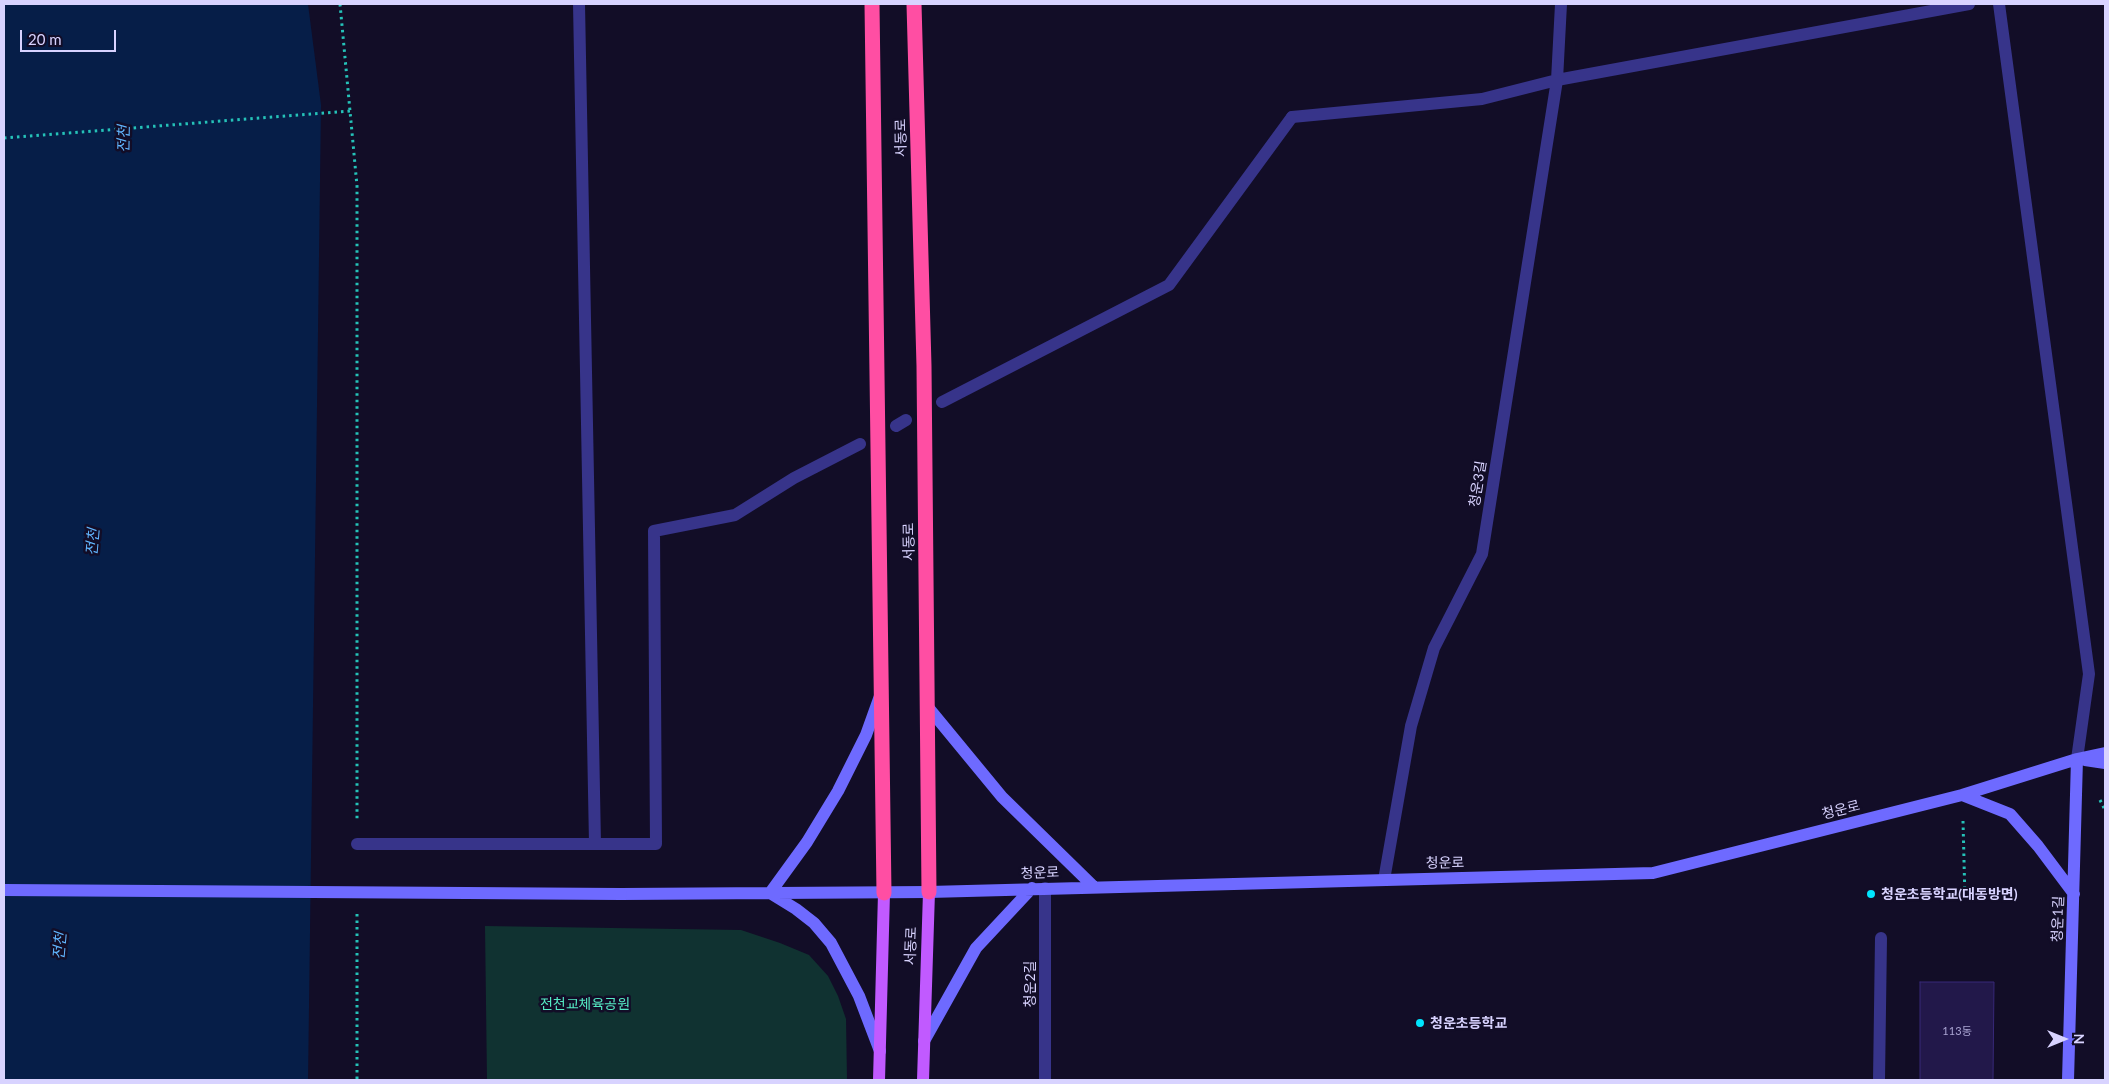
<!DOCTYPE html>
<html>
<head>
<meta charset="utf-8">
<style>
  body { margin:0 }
  #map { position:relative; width:2109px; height:1084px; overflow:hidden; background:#120d27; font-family:Lato,sans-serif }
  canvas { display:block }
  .frame { position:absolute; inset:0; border:5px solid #d8d3ff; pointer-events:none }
  .north { position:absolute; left:2039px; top:1014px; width:50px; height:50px; -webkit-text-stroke:4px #120d27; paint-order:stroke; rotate:90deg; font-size:14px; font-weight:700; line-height:20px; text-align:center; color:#d8d3ff }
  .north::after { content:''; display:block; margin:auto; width:18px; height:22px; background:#d8d3ff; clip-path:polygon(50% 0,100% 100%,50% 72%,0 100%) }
  .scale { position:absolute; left:20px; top:30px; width:96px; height:22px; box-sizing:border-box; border:2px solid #d8d3ff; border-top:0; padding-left:6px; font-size:15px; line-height:18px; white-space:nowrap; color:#d8d3ff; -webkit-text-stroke:4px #120d27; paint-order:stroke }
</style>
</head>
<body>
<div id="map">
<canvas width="2109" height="1084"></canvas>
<div class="frame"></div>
<div class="north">N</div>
<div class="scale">20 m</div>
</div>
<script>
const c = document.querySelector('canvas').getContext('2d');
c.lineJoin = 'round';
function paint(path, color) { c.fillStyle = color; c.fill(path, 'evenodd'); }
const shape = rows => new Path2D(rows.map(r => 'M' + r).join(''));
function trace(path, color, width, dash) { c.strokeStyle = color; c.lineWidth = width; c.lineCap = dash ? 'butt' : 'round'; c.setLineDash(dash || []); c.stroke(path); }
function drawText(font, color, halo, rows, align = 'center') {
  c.font = font + ' Lato,"Noto Sans KR",sans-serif'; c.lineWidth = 5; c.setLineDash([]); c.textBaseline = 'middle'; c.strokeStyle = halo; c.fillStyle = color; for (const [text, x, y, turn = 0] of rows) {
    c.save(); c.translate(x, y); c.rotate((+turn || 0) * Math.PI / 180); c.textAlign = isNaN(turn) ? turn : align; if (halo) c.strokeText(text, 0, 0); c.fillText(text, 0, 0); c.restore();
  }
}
paint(shape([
  [485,926,741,930,780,943,809,955,828,976,838,996,846,1019,847,1080,487,1080]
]), '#103231');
paint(shape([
  [4,4,308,4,321,105,308,1080,4,1080]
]), '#061e48');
const building = shape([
  [1920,982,1994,982,1993,1080,1920,1080,1920,982]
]);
paint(building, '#22184a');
trace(building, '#372878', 1);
trace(shape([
  [340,4,357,186,357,822],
  [4,138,350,111],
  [2100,800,2105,810],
  [1963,821,1965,900],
  [357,914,357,1080]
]), '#25c2b8', 3, [2.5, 4]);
trace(shape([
  [579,4,595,844],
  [942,402,1169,285,1292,117],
  [896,426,906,420],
  [357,844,656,844,654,531,735,515,794,478,860,444],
  [1879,1080,1881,938]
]), '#37348a', 12);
trace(shape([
  [1561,4,1557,80,1969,4],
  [1999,4,2089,674,2077,759],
  [1292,117,1482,99,1557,80,1482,554,1434,648,1411,726,1384,880],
  [1045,1080,1045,888]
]), '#37348a', 12);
trace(shape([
  [880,696,866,735,838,791,807,842,770,893,796,909,814,923,831,943,859,996,880,1051],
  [927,706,1002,797,1093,886],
  [2085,760,2105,763],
  [1962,795,2010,814,2038,846,2074,894],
  [621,894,929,892,1653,873,1962,795,2077,759,2105,753],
  [924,1041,976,948,1032,888],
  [2068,1080,2077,759]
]), '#6e6aff', 12);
trace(shape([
  [879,1080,884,893],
  [923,1080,929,892]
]), '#c15aff', 12);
trace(shape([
  [872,4,884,893],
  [914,4,924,366,929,892]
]), '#ff4ea3', 15);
trace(shape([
  [4,890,621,894]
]), '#6e6aff', 12);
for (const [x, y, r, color] of [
  [1871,894,5,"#00e5fe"],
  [1420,1023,5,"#00e5fe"]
]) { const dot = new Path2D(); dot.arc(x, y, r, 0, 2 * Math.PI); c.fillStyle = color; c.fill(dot); trace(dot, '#120d27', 2); }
drawText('11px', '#aaa4d2', null, [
  ["113동",1957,1031]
]);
drawText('14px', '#d8d3ff', '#120d27', [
  ["서동로",901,138,-91],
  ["청운3길",1478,484,-81],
  ["서동로",909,542,-91],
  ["청운로",1841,810,-14],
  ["청운로",1445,863,-1],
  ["청운로",1040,873,-2],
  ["청운1길",2058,919,-88],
  ["서동로",911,946,-88],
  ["청운2길",1030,984,-90]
]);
drawText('bold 14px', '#d8d3ff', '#120d27', [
  ["청운초등학교(대동방면)",1881,894],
  ["청운초등학교",1430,1023]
], 'left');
drawText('14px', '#55eac4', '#120d27', [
  ["전천교체육공원",585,1004]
]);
drawText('italic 15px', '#61b6ff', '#120d27', [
  ["전천",124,139,-89],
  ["전천",93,542,-85],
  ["전천",60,946,-85]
]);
</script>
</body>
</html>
